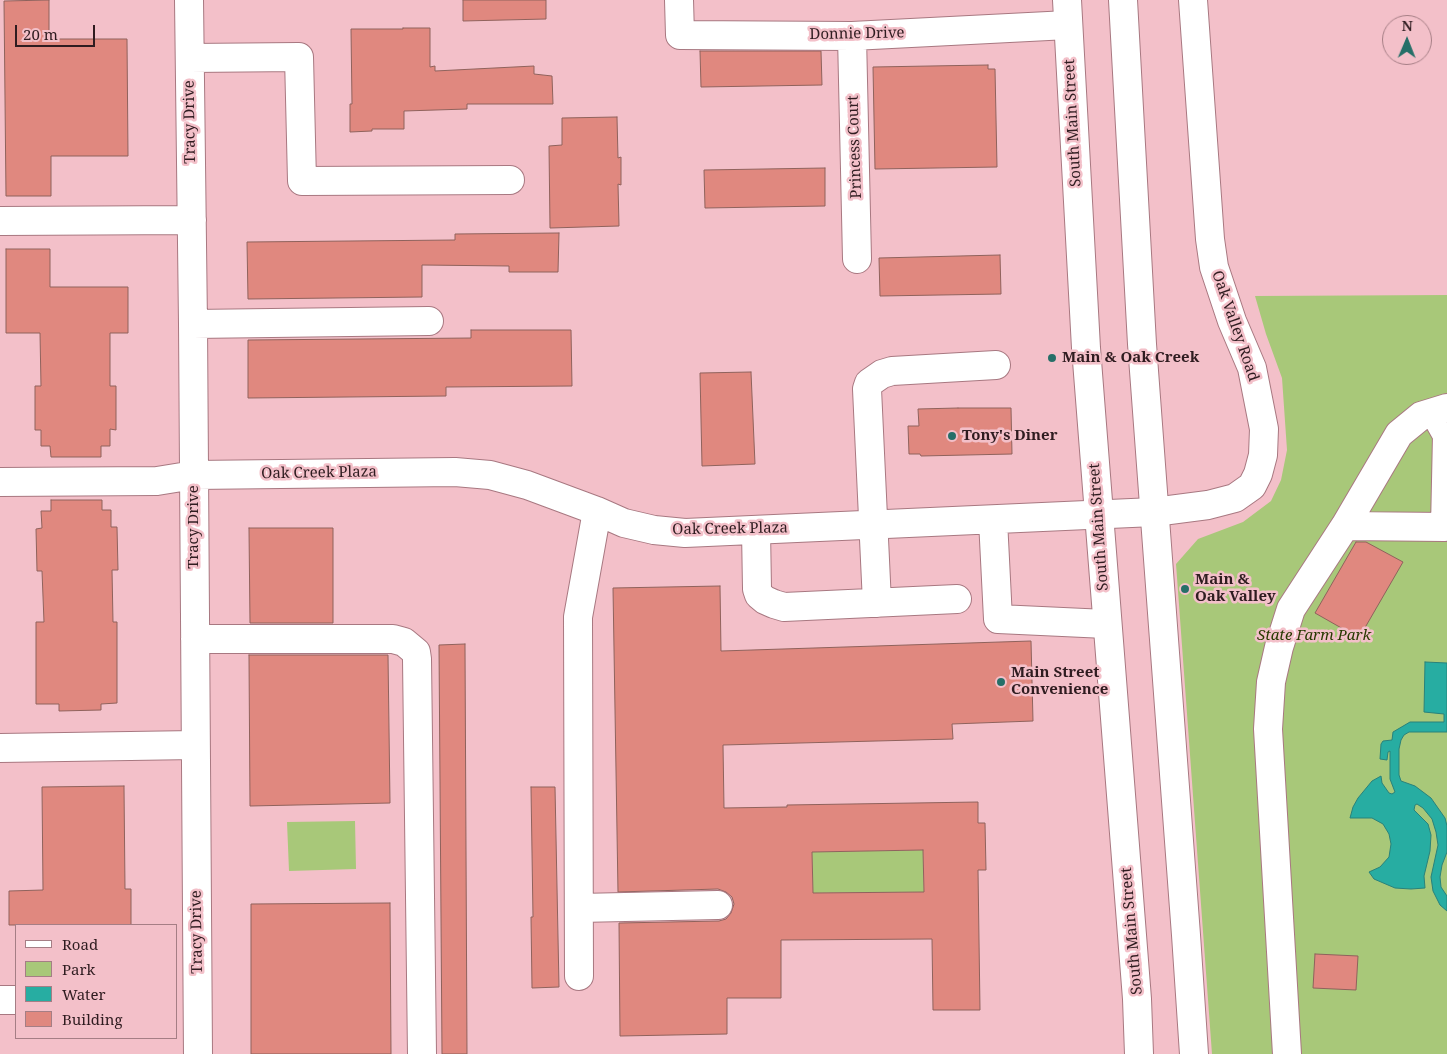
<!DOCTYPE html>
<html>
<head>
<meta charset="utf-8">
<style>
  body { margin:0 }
  #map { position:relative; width:1447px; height:1054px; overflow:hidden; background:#f3c0c9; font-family:"Noto Serif",serif }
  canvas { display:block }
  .legend { position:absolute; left:15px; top:924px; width:162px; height:115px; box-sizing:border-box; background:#f3c0c9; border:1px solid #a57e85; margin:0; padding:6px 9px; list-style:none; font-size:15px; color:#2f1c20 }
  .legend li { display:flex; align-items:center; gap:10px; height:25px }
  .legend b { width:25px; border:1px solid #a57e85 }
  .north { position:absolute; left:1382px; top:15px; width:50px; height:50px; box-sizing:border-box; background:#f3c0c9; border:1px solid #a57e85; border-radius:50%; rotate:1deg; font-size:14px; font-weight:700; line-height:20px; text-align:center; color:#2f1c20 }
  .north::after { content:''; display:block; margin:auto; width:18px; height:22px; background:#266f68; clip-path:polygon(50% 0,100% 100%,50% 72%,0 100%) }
  .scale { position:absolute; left:15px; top:25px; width:80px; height:22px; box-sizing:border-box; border:2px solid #2f1c20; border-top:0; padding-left:6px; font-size:15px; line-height:18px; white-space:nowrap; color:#2f1c20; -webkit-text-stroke:4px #f3c0c9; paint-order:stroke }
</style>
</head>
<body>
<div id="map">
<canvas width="1447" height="1054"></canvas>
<ul class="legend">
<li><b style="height:6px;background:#fff"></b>Road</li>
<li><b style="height:14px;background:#a8c879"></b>Park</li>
<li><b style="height:14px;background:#27ada2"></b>Water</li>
<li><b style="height:14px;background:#e0887f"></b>Building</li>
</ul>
<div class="north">N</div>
<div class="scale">20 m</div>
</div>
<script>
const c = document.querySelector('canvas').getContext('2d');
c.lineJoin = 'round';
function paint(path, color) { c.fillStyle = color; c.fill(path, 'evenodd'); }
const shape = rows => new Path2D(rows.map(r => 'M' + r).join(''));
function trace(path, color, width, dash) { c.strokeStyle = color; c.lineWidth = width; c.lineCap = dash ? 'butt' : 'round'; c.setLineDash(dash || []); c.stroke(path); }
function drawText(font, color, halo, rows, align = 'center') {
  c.font = font + ' "Noto Serif",serif'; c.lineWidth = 5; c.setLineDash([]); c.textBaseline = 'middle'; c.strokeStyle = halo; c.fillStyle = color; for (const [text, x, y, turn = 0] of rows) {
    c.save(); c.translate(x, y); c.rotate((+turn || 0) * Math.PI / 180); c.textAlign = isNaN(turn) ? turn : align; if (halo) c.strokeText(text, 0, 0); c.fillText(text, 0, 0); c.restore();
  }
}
paint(shape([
  [1447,295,1447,1054,1212,1054,1176,564,1198,539,1243,522,1271,501,1281,480,1287,450,1282,378,1266,334,1255,296],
  [355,821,356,869,289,871,287,822],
  [923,850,924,892,813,893,812,852]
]), '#a8c879');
const water = shape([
  [1425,662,1447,663,1447,732,1409,732,1404,735,1401,740,1399,749,1399,775,1401,781,1415,786,1431,798,1445,818,1447,826,1447,852,1442,865,1440,877,1441,887,1447,896,1447,911,1440,905,1433,891,1431,877,1438,845,1436,832,1432,819,1423,808,1417,804,1415,805,1414,810,1428,824,1431,835,1430,851,1424,876,1425,888,1411,889,1395,888,1374,879,1369,872,1380,867,1389,857,1391,844,1389,834,1383,824,1372,818,1350,818,1353,807,1358,798,1372,781,1381,776,1382,783,1389,793,1392,794,1395,792,1390,779,1390,751,1388,752,1387,760,1380,759,1381,744,1383,741,1392,740,1393,732,1410,722,1444,722,1444,714,1424,712,1425,662]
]);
paint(water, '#27ada2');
trace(water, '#29827b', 1);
const building = shape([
  [49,0,49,39,127,39,128,156,51,156,51,196,6,196,4,1,49,0],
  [463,0,546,0,546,19,463,21,463,0],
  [403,28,430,28,430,67,435,66,435,71,534,66,534,74,552,76,553,104,467,104,467,109,404,111,404,129,372,129,372,131,350,132,350,104,352,104,351,29,403,29,403,28],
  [700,51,821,51,822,85,701,87,700,51],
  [988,65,988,69,995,69,997,167,875,169,873,67,988,65],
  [617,117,618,158,621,157,621,185,618,184,619,226,550,228,549,146,562,145,562,118,617,117],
  [825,168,825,206,705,208,704,170,825,168],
  [559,233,558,272,509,272,509,266,422,265,422,297,248,299,247,242,455,240,455,234,559,233],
  [6,249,50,249,50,287,128,287,128,333,110,333,110,386,116,386,116,430,110,429,110,446,101,446,101,457,51,457,50,446,41,446,41,430,35,430,35,386,41,386,40,333,6,333,6,249],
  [1000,255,1001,294,880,296,879,258,1000,255],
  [471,330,571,330,572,386,446,387,446,396,248,398,248,340,471,338,471,330],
  [751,372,755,464,702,466,700,373,751,372],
  [958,408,1011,408,1012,454,921,456,920,454,909,454,908,426,919,426,918,409,958,408],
  [51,500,102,500,102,510,111,510,111,527,117,527,118,570,112,570,113,622,117,622,117,703,101,704,101,710,59,711,59,704,36,704,36,622,44,622,42,571,37,571,36,529,42,528,41,511,51,511,51,500],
  [249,528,333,528,333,623,250,623,249,528],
  [1356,542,1366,542,1403,562,1359,638,1315,613,1356,542],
  [720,586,721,651,1031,641,1033,721,952,724,953,739,723,745,724,808,787,807,787,805,978,802,978,823,985,823,986,870,978,870,980,1010,933,1010,932,939,781,940,781,998,727,998,727,1034,620,1036,619,923,719,921,726,919,731,913,734,904,732,897,726,892,718,889,618,892,613,588,720,586],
  [923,850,924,892,813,893,812,852,923,850],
  [465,644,467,1054,442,1054,439,645,465,644],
  [249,655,388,655,390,803,250,806,249,655],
  [124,786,125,889,131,889,131,925,9,925,9,891,43,890,42,787,124,786],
  [531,787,555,787,559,987,532,988,531,917,533,917,531,787],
  [390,903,391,1054,251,1054,251,904,390,903],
  [1315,954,1358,956,1356,990,1313,988,1315,954]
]);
paint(building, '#e0887f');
trace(building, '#8f625c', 1);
const minor = shape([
  [189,0,193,324,198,1054],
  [679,0,680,35,852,36,1068,25],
  [852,36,857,259],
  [190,58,299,57,302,181,510,180],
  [0,221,192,220],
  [193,324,429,321],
  [0,482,157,481,194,475,455,472,490,475,527,485,597,511,624,523,654,530,685,533,1154,512,1208,505,1235,498,1252,486,1258,474,1263,455,1264,429,1252,368,1232,321,1214,267,1210,239,1193,0],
  [993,520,998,619,1106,624],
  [1345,526,1445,527,1447,435,1434,412],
  [756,530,757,589,759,595,765,600,774,604,784,607,957,599],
  [877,603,867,389,869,383,882,374,892,371,996,365],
  [195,639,393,639,404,642,416,652,417,659,422,1054],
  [0,748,195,745],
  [579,908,718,905],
  [579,976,578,617,597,511],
  [0,1000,16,1000],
  [1287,1054,1268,729,1271,682,1279,647,1291,609,1345,526,1399,434,1421,416,1447,408]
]);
const highway = shape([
  [1067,0,1086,348,1137,999,1139,1054],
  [1123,0,1142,344,1186,935,1194,1054]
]);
trace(minor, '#a87881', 30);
trace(highway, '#a87881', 30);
trace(minor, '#fff', 28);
trace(highway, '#fff', 28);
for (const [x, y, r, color] of [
  [1052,358,5,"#266f68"],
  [952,436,5,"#266f68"],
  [1185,589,5,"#266f68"],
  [1001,682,5,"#266f68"]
]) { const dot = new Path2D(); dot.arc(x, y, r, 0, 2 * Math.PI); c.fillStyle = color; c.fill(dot); trace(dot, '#f3c0c9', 2); }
drawText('15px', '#2f1c20', '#f3c0c9', [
  ["Donnie Drive",857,34,-1],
  ["Tracy Drive",190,122,-91],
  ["South Main Street",1073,123,-93],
  ["Princess Court",855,147,-92],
  ["Oak Valley Road",1235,326,71],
  ["Oak Creek Plaza",319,473,-1],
  ["Tracy Drive",194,527,-90],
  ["South Main Street",1099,527,-94],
  ["Oak Creek Plaza",730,529,-1],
  ["South Main Street",1132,931,-95],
  ["Tracy Drive",197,932,-91]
]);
drawText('bold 15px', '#2f1c20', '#f3c0c9', [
  ["Main & Oak Creek",1062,358],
  ["Tony's Diner",962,436],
  ["Main &",1195,580],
  ["Oak Valley",1195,597],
  ["Main Street",1011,673],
  ["Convenience",1011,690]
], 'left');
drawText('italic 15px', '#273900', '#f3c0c9', [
  ["State Farm Park",1314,636]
]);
</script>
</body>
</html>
